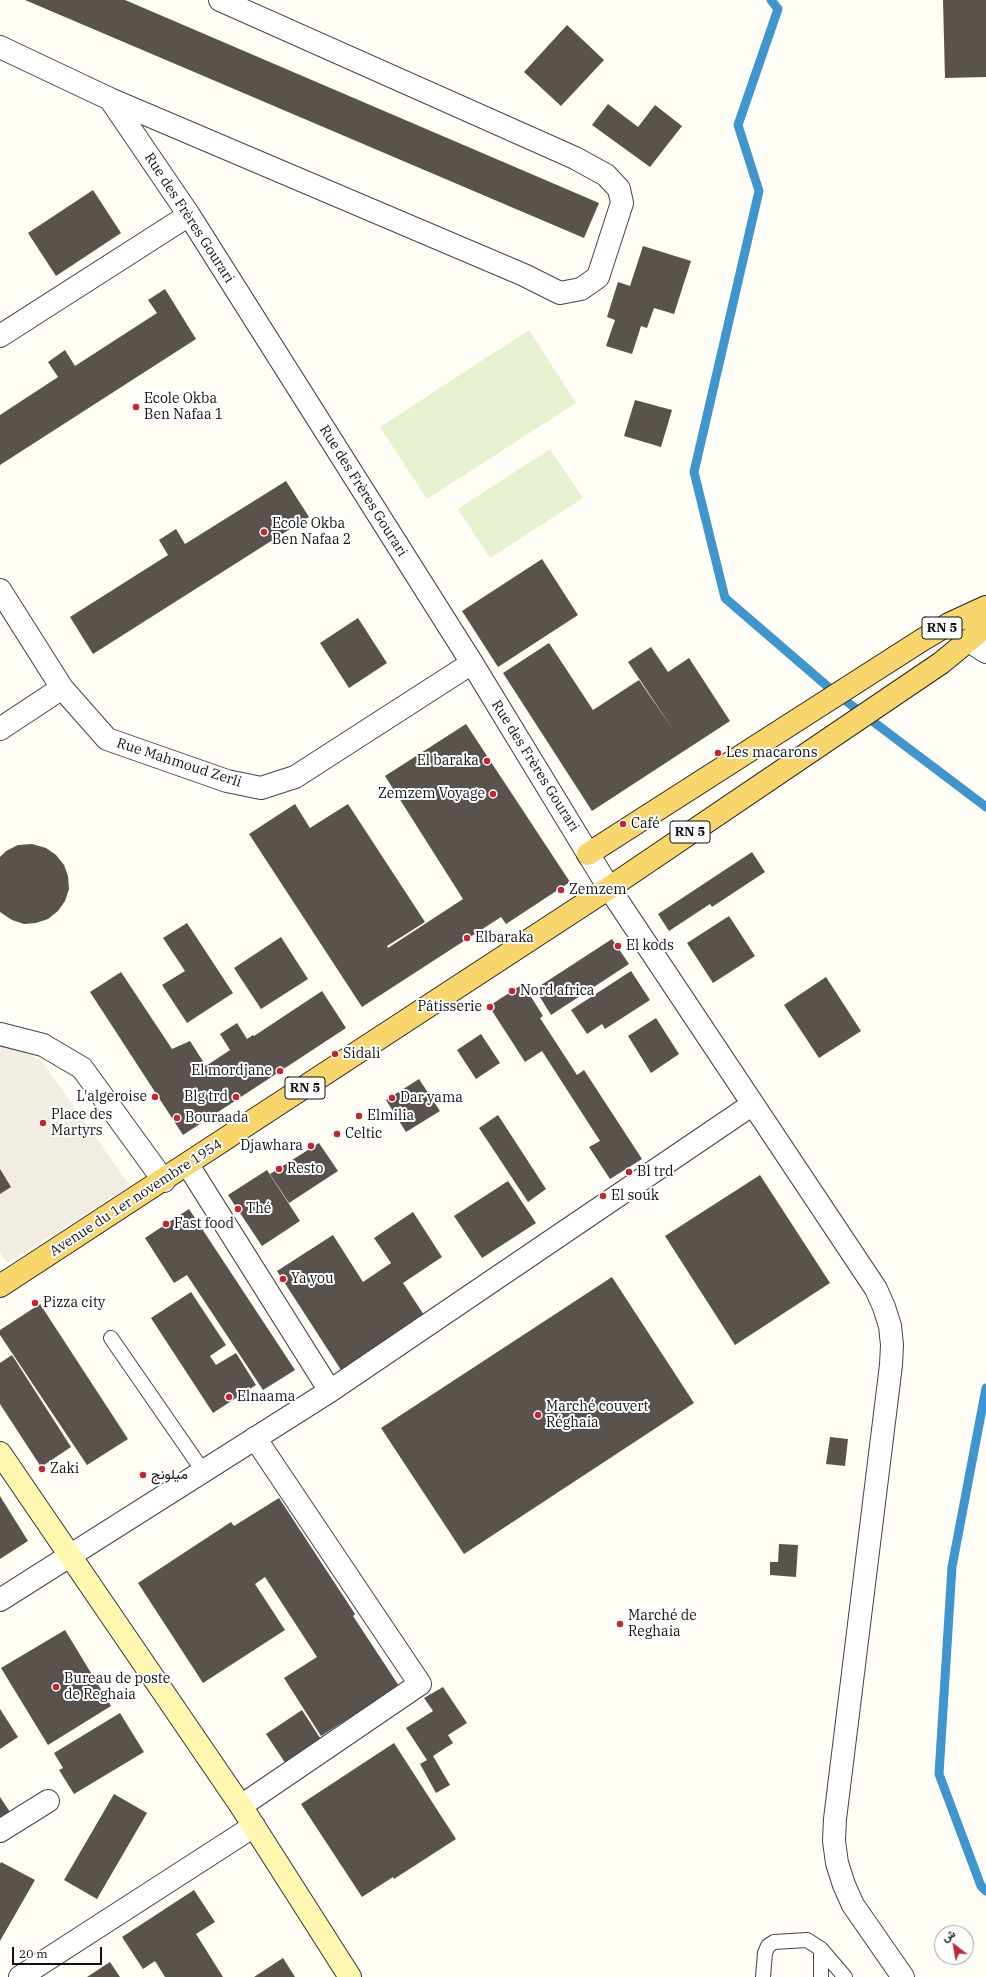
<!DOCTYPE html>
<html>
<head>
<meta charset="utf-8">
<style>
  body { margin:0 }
  #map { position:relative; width:986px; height:1977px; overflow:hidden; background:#fffdf5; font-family:"IBM Plex Serif",Vazirmatn,serif }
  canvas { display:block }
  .north { position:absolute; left:934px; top:1925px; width:40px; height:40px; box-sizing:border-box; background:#fff; border:1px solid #a0a0a0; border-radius:50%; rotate:329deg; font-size:11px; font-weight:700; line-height:16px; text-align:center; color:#111 }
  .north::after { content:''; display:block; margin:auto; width:14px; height:18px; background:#c4262e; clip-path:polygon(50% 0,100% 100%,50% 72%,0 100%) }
  .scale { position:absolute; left:12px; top:1947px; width:90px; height:18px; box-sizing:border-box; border:2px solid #111; border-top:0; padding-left:5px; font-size:12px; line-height:14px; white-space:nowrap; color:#111; -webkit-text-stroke:3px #fff; paint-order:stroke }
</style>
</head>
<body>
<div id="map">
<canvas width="986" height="1977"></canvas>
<div class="north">ش</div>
<div class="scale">20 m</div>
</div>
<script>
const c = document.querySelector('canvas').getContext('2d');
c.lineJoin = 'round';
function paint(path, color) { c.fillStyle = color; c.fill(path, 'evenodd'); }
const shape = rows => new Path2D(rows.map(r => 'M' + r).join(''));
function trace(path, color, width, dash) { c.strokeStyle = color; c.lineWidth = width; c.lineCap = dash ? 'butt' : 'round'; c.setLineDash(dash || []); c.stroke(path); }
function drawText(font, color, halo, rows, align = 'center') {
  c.font = font + ' "IBM Plex Serif",Vazirmatn,serif'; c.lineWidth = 4; c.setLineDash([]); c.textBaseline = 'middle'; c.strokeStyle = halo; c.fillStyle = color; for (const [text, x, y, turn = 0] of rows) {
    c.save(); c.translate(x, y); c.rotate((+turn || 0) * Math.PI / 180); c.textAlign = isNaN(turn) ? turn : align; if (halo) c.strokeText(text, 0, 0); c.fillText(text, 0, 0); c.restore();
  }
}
paint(shape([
  [529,330,576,403,427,499,380,427],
  [550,449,583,498,490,558,458,509]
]), '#e6f2cf');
paint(shape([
  [0,1043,14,1047,42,1061,130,1186,7,1263,0,1252]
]), '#f1ede2');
trace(shape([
  [771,0,778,9,738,125,759,191,694,472,725,598,834,692,986,807],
  [986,1388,952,1567,939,1774,981,1886,986,1891]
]), '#3f96cf', 9);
paint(shape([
  [25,0,125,0,599,203,584,238],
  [943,0,986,0,986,77,945,78],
  [567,25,604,60,561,106,524,72],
  [608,104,638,127,655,105,682,126,650,167,592,125],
  [93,190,121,233,56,276,28,233],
  [643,246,691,261,674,314,654,308,647,328,641,326,632,354,606,346,615,320,607,317,618,282,630,286],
  [165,289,196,339,0,465,0,415,58,377,48,362,65,350,75,366,157,313,148,300],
  [635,400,672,410,661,447,624,436],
  [286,481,309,517,93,654,70,617,168,555,159,540,176,529,185,544],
  [542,559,578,615,498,667,462,611],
  [358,618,387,663,349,688,320,643],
  [549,643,593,710,639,680,674,731,628,662,651,647,668,672,689,658,730,721,592,811,503,673],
  [466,724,570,882,506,924,501,917,362,1007,249,834,295,804,310,828,348,804,425,922,387,946,388,948,463,899,385,776],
  [32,844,46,848,56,855,64,865,68,876,69,889,65,901,58,911,48,919,36,923,24,924,12,920,0,912,0,857,6,851,18,845],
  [752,852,765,872,712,907,710,904,669,931,658,914],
  [729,916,755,956,713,983,687,943],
  [187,923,233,993,187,1023,162,985,185,971,163,938],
  [281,937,308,979,261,1009,234,968],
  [612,939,629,964,551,1015,535,989],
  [631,971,650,1000,605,1029,602,1024,587,1034,571,1010],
  [121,972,172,1049,190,1041,206,1066,230,1050,220,1034,237,1023,247,1039,253,1035,254,1036,322,991,346,1028,183,1135,90,992],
  [826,977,861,1031,819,1058,784,1005],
  [523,984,543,1016,540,1018,577,1075,584,1070,642,1159,610,1179,589,1147,600,1141,542,1051,525,1062,489,1006],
  [656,1018,679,1054,651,1073,628,1036],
  [481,1034,500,1063,476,1079,457,1050],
  [419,1079,440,1111,406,1132,386,1100],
  [498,1115,546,1189,528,1202,479,1128],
  [319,1143,338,1171,289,1203,270,1174],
  [0,1169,11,1187,0,1194],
  [267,1170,300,1221,262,1246,228,1195],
  [760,1175,830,1283,735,1345,665,1236],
  [508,1181,536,1223,482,1258,454,1216],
  [189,1209,295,1370,263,1390,187,1275,174,1283,145,1238],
  [413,1212,442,1257,403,1283,424,1315,341,1370,277,1271,333,1235,363,1282,391,1263,374,1238],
  [612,1277,694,1403,464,1554,381,1428],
  [191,1292,226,1345,210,1356,216,1365,236,1353,256,1385,213,1413,151,1318],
  [40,1304,128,1439,87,1465,0,1335,0,1330],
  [12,1355,71,1447,41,1467,0,1404,0,1363],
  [830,1437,848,1439,845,1466,826,1464],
  [0,1496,28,1541,0,1559],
  [279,1498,355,1614,353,1616,399,1686,321,1736,284,1678,317,1657,265,1577,255,1584,285,1630,203,1683,138,1583,231,1522,234,1526],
  [779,1544,798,1545,796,1577,770,1575,770,1562,778,1562],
  [65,1630,111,1706,48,1745,1,1668],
  [443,1687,467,1723,448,1735,453,1743,433,1756,450,1785,436,1793,420,1764,427,1760,406,1728,433,1711,424,1698],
  [0,1709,18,1737,0,1749],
  [302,1710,322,1741,286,1764,266,1734],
  [120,1713,144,1752,74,1794,59,1770,63,1768,54,1753],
  [394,1743,456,1839,394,1879,393,1877,362,1897,301,1804],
  [114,1794,147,1813,97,1899,64,1880],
  [0,1797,10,1812,0,1818],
  [1,1862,35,1880,0,1941,0,1864],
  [194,1890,215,1922,196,1934,223,1977,165,1977,155,1961,143,1969,122,1937],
  [283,1958,295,1977,254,1977],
  [110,1962,120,1977,87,1977]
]), '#5a524d');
const lane = shape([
  [111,1338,203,1471],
  [821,1949,821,1977],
  [763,1977,765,1953,768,1946,774,1942,807,1940,821,1949,845,1977]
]);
const street = shape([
  [0,47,110,99,524,275,560,293,581,289,598,277,622,203,619,189,606,175,575,158,220,0],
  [110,99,189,215,472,663,609,888,876,1289,884,1307,890,1326,892,1345,891,1365,835,1819,834,1841,837,1863,844,1885,853,1905,903,1977],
  [0,336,189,215],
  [0,590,62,688,107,739,227,781,261,788,295,777,472,663],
  [969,641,986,652],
  [0,729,62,688],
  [0,1034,43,1045,82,1068,164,1181],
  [188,1165,330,1391],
  [0,1600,330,1391,753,1104],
  [241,1806,420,1684,255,1438],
  [0,1831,48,1801],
  [20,1977,254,1826]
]);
const secondary = shape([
  [0,1453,241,1806,350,1977]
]);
const primary = shape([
  [588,854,922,640,949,624,986,607],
  [0,1286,609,888,941,663,986,626]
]);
trace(lane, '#444', 16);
trace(street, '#444', 24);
trace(secondary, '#333', 24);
trace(primary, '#222', 24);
trace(lane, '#fff', 14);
trace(street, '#fff', 22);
trace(secondary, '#fff6b0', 22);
trace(primary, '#f9d66b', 22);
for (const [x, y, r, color] of [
  [136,407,4,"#c4262e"],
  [264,532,4,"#c4262e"],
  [718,753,4,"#c4262e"],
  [487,761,4,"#c4262e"],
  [493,794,4,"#c4262e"],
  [623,824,4,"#c4262e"],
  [561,890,4,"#c4262e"],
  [467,938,4,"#c4262e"],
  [618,946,4,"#c4262e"],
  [512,991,4,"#c4262e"],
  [490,1007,4,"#c4262e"],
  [335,1054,4,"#c4262e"],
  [280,1071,4,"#c4262e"],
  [155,1097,4,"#c4262e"],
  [236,1097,4,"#c4262e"],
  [392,1098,4,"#c4262e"],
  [359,1116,4,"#c4262e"],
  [177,1118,4,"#c4262e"],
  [43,1123,4,"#c4262e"],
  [337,1134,4,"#c4262e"],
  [311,1146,4,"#c4262e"],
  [279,1169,4,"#c4262e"],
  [629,1172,4,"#c4262e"],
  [603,1196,4,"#c4262e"],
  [238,1209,4,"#c4262e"],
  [166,1224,4,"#c4262e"],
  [283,1279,4,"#c4262e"],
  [35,1303,4,"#c4262e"],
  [229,1397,4,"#c4262e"],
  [538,1415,4,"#c4262e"],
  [42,1469,4,"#c4262e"],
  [143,1475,4,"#c4262e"],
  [620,1624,4,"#c4262e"],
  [56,1687,4,"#c4262e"]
]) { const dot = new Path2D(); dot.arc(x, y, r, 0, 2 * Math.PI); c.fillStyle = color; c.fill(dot); trace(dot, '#fff', 1.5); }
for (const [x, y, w] of [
  [942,628,40],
  [690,832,40],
  [305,1088,40]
]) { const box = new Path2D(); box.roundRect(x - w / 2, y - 11, w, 22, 3); c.fillStyle = '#fff'; c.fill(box); trace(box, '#111', 1); }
drawText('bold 13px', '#111', null, [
  ["RN 5",942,628],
  ["RN 5",690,832],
  ["RN 5",305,1088]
]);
drawText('14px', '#111', '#fff', [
  ["Rue des Frères Gourari",189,218,57],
  ["Rue des Frères Gourari",363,491,58],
  ["Rue Mahmoud Zerli",179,763,18],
  ["Rue des Frères Gourari",535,766,58],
  ["Avenue du 1er novembre 1954",136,1198,-33]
]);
drawText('14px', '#111', '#fff', [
  ["Ecole Okba",144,399],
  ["Ben Nafaa 1",144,415],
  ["Ecole Okba",272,524],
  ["Ben Nafaa 2",272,540],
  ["Les macarons",726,753],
  ["El baraka",479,761,"right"],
  ["Zemzem Voyage",485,794,"right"],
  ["Café",631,824],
  ["Zemzem",569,890],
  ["Elbaraka",475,938],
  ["El kods",626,946],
  ["Nord africa",520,991],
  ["Pâtisserie",482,1007,"right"],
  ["Sidali",343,1054],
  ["El mordjane",272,1071,"right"],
  ["L'algeroise",147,1097,"right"],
  ["Blg trd",228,1097,"right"],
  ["Dar yama",400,1098],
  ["Place des",51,1115],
  ["Martyrs",51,1131],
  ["Elmilia",367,1116],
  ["Bouraada",185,1118],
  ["Celtic",345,1134],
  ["Djawhara",303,1146,"right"],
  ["Resto",287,1169],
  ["Bl trd",637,1172],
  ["El souk",611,1196],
  ["Thé",246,1209],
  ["Fast food",174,1224],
  ["Ya you",291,1279],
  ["Pizza city",43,1303],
  ["Elnaama",237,1397],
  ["Marché couvert",546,1407],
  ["Réghaia",546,1423],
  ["Zaki",50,1469],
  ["ميلونج",151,1475],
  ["Marché de",628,1616],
  ["Reghaia",628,1632],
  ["Bureau de poste",64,1679],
  ["de Reghaia",64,1695]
], 'left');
</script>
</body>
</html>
